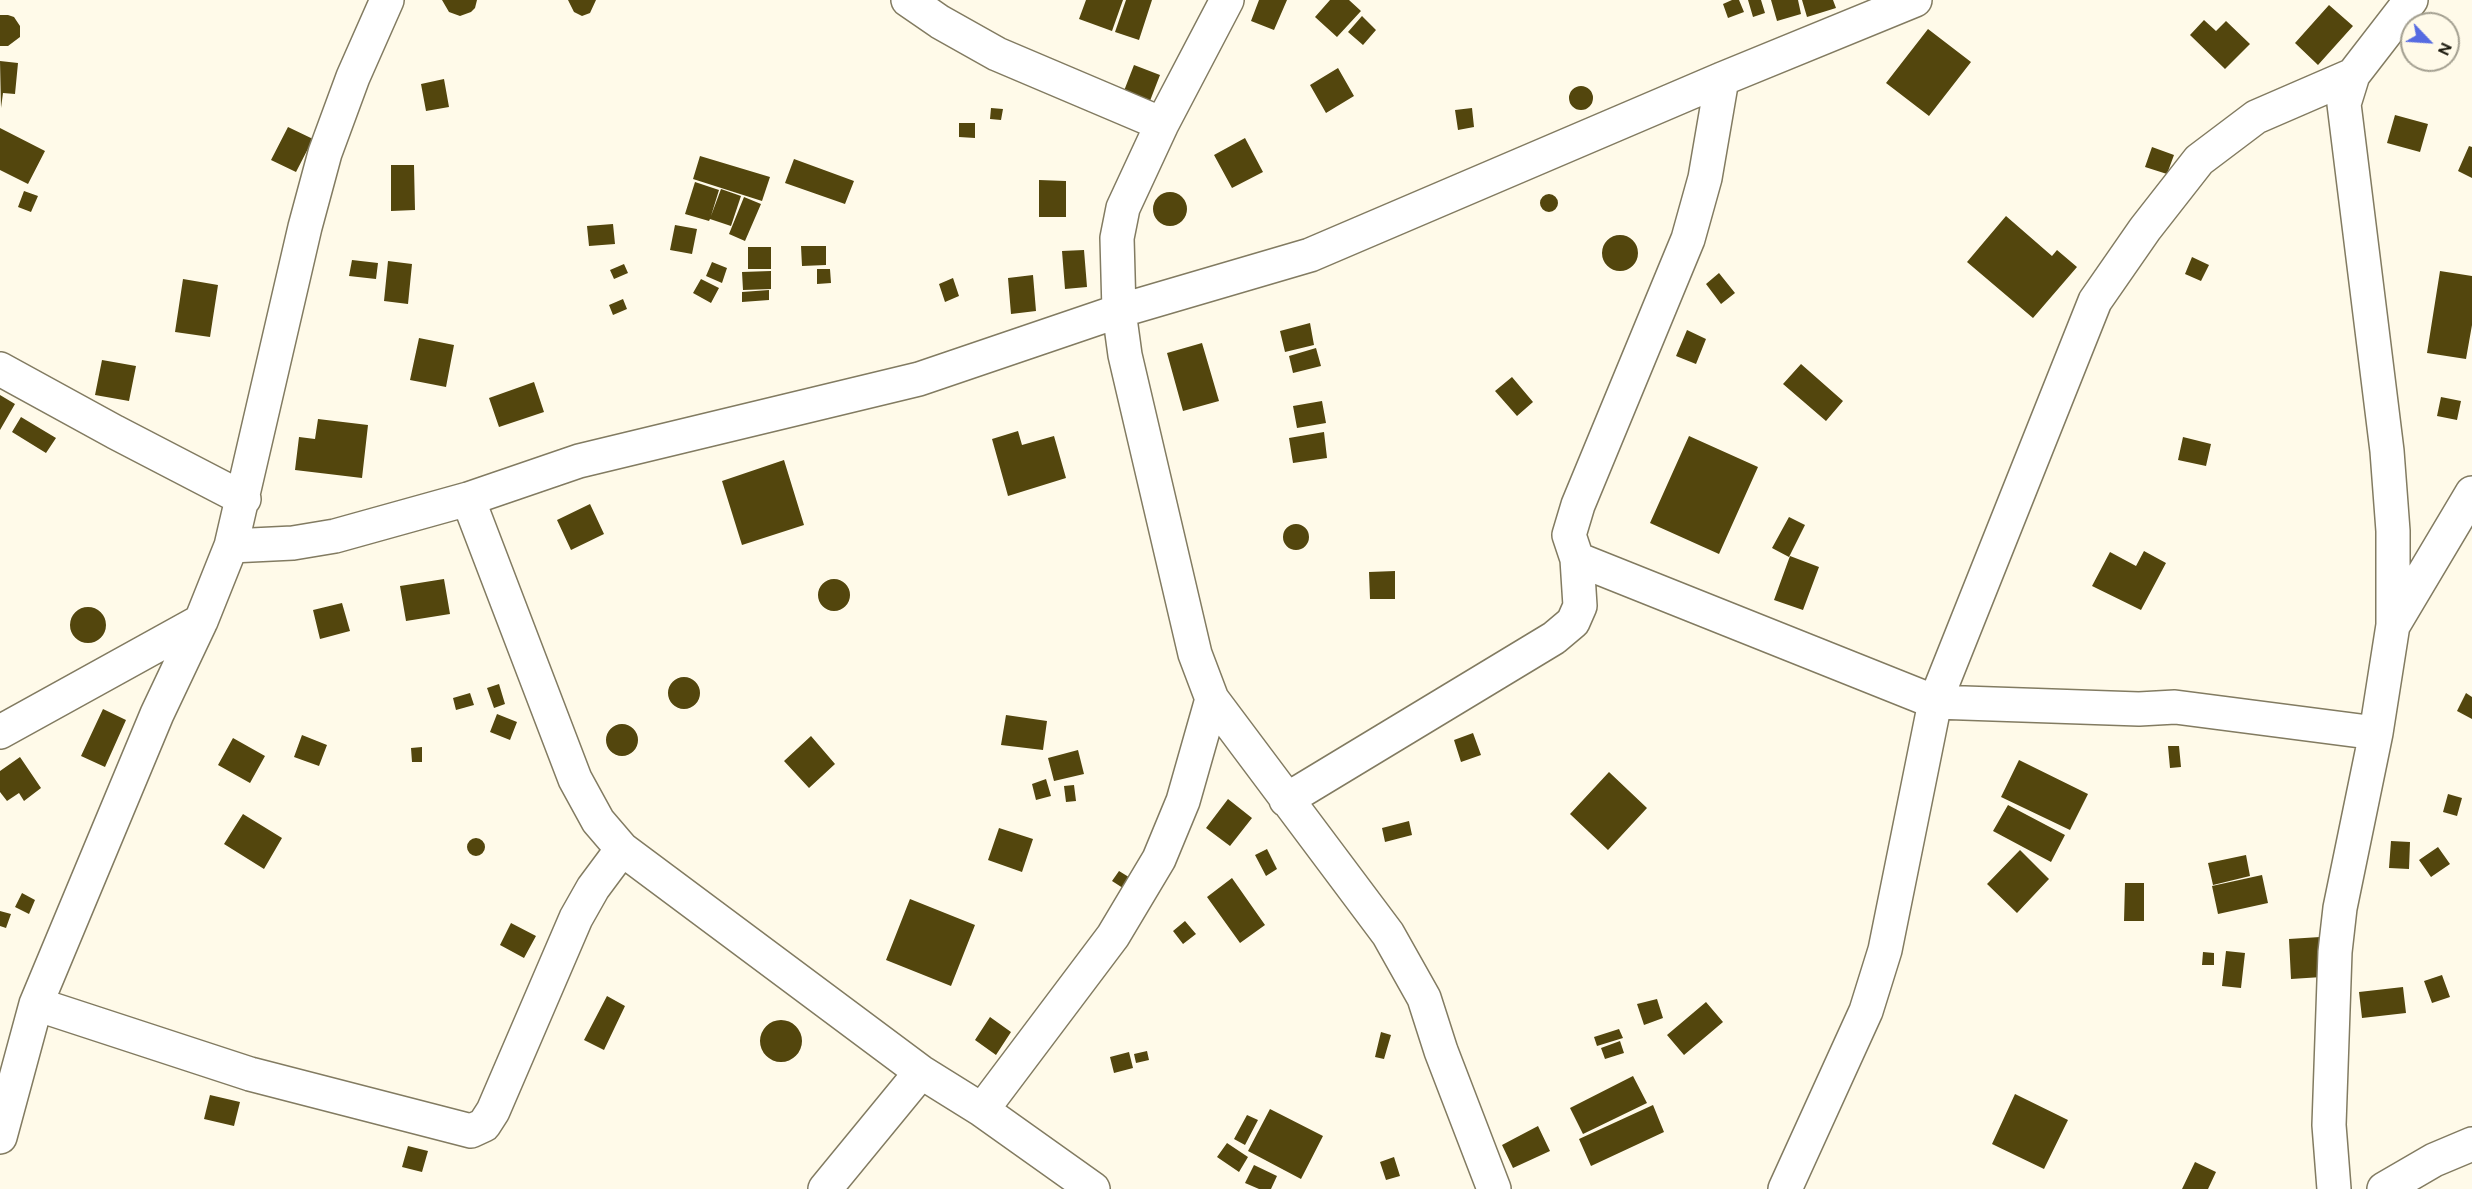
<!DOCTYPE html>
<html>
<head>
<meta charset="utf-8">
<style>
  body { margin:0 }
  #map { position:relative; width:2472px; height:1189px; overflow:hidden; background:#fffae9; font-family:"DM Sans",sans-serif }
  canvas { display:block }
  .north { position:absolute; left:2400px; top:12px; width:60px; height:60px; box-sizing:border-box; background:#fffae9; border:2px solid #a39f90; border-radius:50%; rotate:115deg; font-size:16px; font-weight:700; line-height:24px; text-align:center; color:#18160b }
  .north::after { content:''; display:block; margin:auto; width:21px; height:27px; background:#566be1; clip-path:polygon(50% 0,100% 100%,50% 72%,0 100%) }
</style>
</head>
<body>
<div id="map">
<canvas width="2472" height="1189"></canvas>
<div class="north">N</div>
</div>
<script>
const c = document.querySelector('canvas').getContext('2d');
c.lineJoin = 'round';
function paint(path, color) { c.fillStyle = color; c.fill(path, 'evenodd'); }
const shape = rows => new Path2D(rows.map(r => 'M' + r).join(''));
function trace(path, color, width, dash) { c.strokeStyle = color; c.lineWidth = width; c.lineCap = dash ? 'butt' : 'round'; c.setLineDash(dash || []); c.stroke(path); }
paint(shape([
  [442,0,477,0,475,8,471,12,460,16,449,12],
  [568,0,596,0,590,13,582,16,574,12],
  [1086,0,1123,0,1112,31,1079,19],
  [1126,0,1152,0,1139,40,1115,32],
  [1259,0,1287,0,1274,30,1251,21],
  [1330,0,1349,0,1361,11,1337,37,1315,17],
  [1732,0,1739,0,1744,12,1728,18,1723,4],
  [1748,0,1761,0,1765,13,1753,17],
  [1771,0,1798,0,1801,14,1777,21],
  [1802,0,1833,0,1836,8,1807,17],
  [2329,5,2353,26,2318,65,2295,43],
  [0,15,8,15,14,17,20,26,20,37,8,46,0,46],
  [1362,16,1376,30,1363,45,1348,32],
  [2204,20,2216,31,2226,21,2250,44,2225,69,2190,35],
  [1928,29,1971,62,1929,116,1886,83],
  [0,61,18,63,15,94,3,93,1,108],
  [1134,65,1160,75,1148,106,1122,96],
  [1338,68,1354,96,1326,113,1310,85],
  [444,79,449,107,426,111,421,84],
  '1569 98a12 12 0 1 1 24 0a12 12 0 1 1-24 0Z',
  [991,108,1003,109,1001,120,990,119],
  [1472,108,1474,127,1458,130,1455,110],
  [2395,115,2428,124,2420,152,2387,143],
  [959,123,975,123,975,138,959,137],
  [288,127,313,139,296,172,271,160],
  [0,128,45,151,28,184,0,170],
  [1245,138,1263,172,1232,188,1214,155],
  [2469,146,2472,147,2472,178,2458,171],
  [2152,147,2174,155,2167,174,2145,167],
  [700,156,770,177,762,201,693,179],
  [794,159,854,181,845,204,785,183],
  [391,165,414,165,415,210,391,211],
  [1039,180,1066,181,1066,217,1039,217],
  [695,182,719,190,711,216,721,189,741,196,731,226,710,219,709,221,685,214],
  [24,191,38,196,31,212,18,207],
  '1153 209a17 17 0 1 1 34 0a17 17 0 1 1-34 0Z',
  '1540 203a9 9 0 1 1 18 0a9 9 0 1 1-18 0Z',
  [744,197,761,204,745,241,729,234],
  [2006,216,2052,256,2057,250,2077,267,2033,318,1967,262],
  [613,224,615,244,589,246,587,226],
  [675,225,697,229,692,254,670,250],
  '1602 253a18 18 0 1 1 36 0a18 18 0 1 1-36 0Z',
  [801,246,826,246,826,265,802,266],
  [748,247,771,247,771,269,748,269],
  [1084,250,1087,287,1065,289,1062,251],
  [2192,257,2209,265,2201,281,2185,274],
  [352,260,378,263,376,279,349,276],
  [388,261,412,264,408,304,384,301],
  [712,262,727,268,722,283,706,276],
  [624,264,628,273,614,279,610,270],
  [817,269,830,269,831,283,817,284],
  [771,271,771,289,743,290,742,272],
  [2440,271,2472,276,2472,325,2466,359,2427,353],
  [1719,273,1735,293,1721,304,1706,284],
  [1033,275,1036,311,1011,314,1008,278],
  [953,278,959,296,945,302,939,284],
  [183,279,218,285,210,337,175,332],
  [701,279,719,288,711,303,693,293],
  [769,290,769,300,742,302,742,292],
  [623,299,627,309,613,315,609,305],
  [1310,323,1314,345,1285,352,1280,331],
  [1687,330,1706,339,1696,364,1676,356],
  [419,338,454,345,446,387,410,380],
  [1202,343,1219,401,1183,411,1167,353],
  [1316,348,1321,366,1293,373,1289,356],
  [102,360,136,366,129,401,95,395],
  [1801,364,1843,401,1826,421,1783,384],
  [1512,377,1533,402,1517,416,1495,391],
  [534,382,544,412,499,427,489,398],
  [0,395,15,404,0,430],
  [2441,397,2461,401,2457,420,2437,416],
  [1322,401,1326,423,1297,428,1293,406],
  [21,417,56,438,46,453,12,432],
  [318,419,368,425,362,478,295,470,299,437,315,439],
  [1018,431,1022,445,1054,436,1066,478,1008,496,992,439],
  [1324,432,1327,458,1293,463,1289,438],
  [1689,436,1758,467,1719,554,1650,523],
  [2183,437,2211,444,2206,466,2178,460],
  [784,460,804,525,742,545,722,481],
  [590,504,604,534,571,550,557,520],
  [1789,517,1805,525,1789,557,1772,548],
  '1283 537a13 13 0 1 1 26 0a13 13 0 1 1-26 0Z',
  [2144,551,2166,563,2141,610,2092,586,2110,552,2136,566],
  [1790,556,1819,567,1803,610,1774,600],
  [1395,571,1395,599,1370,599,1369,572],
  [444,579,450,614,406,621,400,586],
  '818 595a16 16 0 1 1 32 0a16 16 0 1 1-32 0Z',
  [342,603,350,631,320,639,313,610],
  '70 625a18 18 0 1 1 36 0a18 18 0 1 1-36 0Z',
  '668 693a16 16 0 1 1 32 0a16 16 0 1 1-32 0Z',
  [499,684,505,704,494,708,487,688],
  [470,693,474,705,456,710,453,698],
  [2466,693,2472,697,2472,719,2457,711],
  [103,709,126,720,105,767,81,756],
  [497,714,517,722,510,740,490,732],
  [1006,715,1047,721,1043,750,1001,745],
  '606 740a16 16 0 1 1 32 0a16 16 0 1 1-32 0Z',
  [1473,733,1481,755,1461,762,1454,740],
  [302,735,327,745,319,766,294,757],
  [811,736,835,764,809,788,784,761],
  [233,738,265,756,250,783,218,765],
  [2168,746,2179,746,2181,767,2170,768],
  [422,747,422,762,412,762,411,748],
  [1078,750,1084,774,1054,781,1048,758],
  [20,757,41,788,24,801,19,793,7,801,0,792,0,771],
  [2019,760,2088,794,2070,830,2001,797],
  [1609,772,1647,808,1608,850,1570,814],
  [1046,779,1051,796,1036,800,1032,784],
  [1074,785,1076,801,1066,802,1064,786],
  [2448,794,2462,798,2457,816,2443,812],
  [1228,799,1252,818,1230,846,1206,828],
  [2008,805,2065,835,2051,862,1993,831],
  [243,814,282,838,264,869,224,844],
  [1409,821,1412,835,1385,842,1382,828],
  [999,828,1033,839,1022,872,988,860],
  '467 847a9 9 0 1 1 18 0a9 9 0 1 1-18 0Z',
  [2391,841,2410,842,2409,869,2389,868],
  [2438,847,2450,864,2431,877,2419,860],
  [1267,849,1277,869,1266,876,1255,855],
  [2020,850,2049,879,2017,913,1987,884],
  [2246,855,2250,876,2213,885,2208,863],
  [1119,871,1132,879,1126,890,1112,881],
  [2262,875,2268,903,2218,914,2212,886],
  [1232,878,1265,925,1240,943,1207,897],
  [2125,883,2144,883,2144,921,2124,921],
  [22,893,35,900,29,914,15,907],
  [910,899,975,925,951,986,886,960],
  [0,911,11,914,6,928,0,926],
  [1185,921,1196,934,1183,944,1173,931],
  [511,923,536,936,524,958,500,945],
  [2320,937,2322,977,2291,979,2289,939],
  [2226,951,2245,953,2241,988,2222,986],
  [2203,952,2214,953,2214,965,2202,965],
  [2442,975,2450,997,2432,1003,2424,981],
  [2403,987,2406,1013,2362,1018,2359,992],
  [607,996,625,1006,604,1050,584,1040],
  [1657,999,1663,1018,1644,1025,1637,1004],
  [1706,1002,1723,1022,1684,1055,1667,1035],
  [990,1017,1011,1032,996,1055,975,1040],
  '760 1041a21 21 0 1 1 42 0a21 21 0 1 1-42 0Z',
  [1619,1029,1623,1038,1597,1046,1594,1037],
  [1381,1032,1391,1035,1384,1059,1375,1057],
  [1620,1041,1624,1053,1605,1059,1601,1048],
  [1147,1051,1149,1060,1136,1063,1134,1054],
  [1129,1052,1133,1068,1114,1073,1110,1057],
  [1633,1076,1647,1103,1583,1134,1570,1108],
  [2015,1094,2068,1120,2044,1169,1992,1144],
  [210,1095,240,1102,234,1126,204,1119],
  [1653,1105,1664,1132,1591,1166,1579,1139],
  [1270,1109,1323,1136,1301,1179,1248,1151],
  [1247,1115,1258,1120,1245,1145,1234,1139],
  [1538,1126,1550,1151,1513,1168,1502,1145],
  [1227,1143,1248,1157,1239,1172,1217,1157],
  [408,1146,428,1151,422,1172,402,1167],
  [1394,1157,1400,1176,1386,1180,1380,1162],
  [2195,1162,2216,1172,2208,1189,2182,1189],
  [1254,1165,1277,1176,1271,1189,1259,1189,1245,1183]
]), '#53460d');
const minor = shape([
  [908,0,940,22,997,54,1162,124],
  [1227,0,1162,124,1123,208,1117,238,1119,311,1125,355,1195,654,1212,699,1388,934,1424,998,1441,1051,1494,1189],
  [0,369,115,432,244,499],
  [468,499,575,779,598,821,622,849,921,1072,982,1110,1093,1189],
  [231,546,293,543,335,536,468,499,579,461,919,379,1119,311,1310,255,1722,79,1915,0],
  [1577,559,1935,702,2139,709,2175,707,2376,733],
  [2394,624,2472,493],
  [0,732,201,621],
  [1286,800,1554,638,1573,622,1580,606,1577,559,1569,535,1578,505,1688,239,1705,178,1722,79],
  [36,1004,250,1074,471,1131,484,1125,493,1111,576,918,593,888,622,849],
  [982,1110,1113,936,1159,859,1183,801,1212,699],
  [0,1137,36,1004,157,714,201,621,231,546,305,227,325,153,353,77,387,0],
  [825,1189,921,1072],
  [1785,1189,1866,1011,1885,950,1935,702,2095,301,2145,229,2199,160,2256,117,2353,75],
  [2334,1189,2329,1125,2335,952,2340,908,2376,733,2393,625,2393,531,2387,451,2344,104,2353,75,2411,0],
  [2384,1189,2434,1160,2472,1144]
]);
trace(minor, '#827b61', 36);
trace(minor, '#fff', 33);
</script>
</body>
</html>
